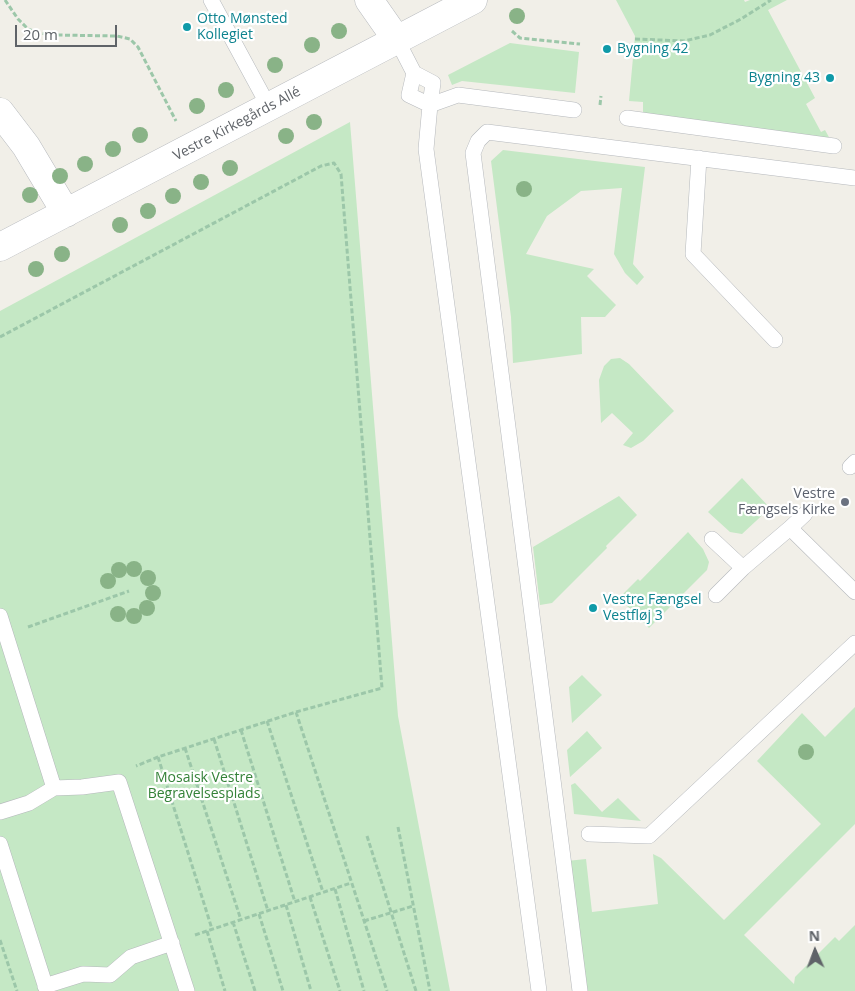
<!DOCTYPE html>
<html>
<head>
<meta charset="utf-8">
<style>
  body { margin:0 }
  #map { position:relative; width:855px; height:991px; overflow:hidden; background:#f1efe8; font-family:"Open Sans",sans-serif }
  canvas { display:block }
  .north { position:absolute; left:790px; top:926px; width:50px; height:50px; -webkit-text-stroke:4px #fff; paint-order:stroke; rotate:358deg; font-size:14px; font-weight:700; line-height:20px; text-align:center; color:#5f6368 }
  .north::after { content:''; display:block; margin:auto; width:18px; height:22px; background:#5f6368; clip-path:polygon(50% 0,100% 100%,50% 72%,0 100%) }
  .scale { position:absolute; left:15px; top:25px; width:102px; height:22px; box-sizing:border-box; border:2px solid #5f6368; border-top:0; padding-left:6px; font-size:15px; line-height:18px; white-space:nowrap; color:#5f6368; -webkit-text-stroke:4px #fff; paint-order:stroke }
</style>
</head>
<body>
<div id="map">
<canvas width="855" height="991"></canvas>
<div class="north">N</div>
<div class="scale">20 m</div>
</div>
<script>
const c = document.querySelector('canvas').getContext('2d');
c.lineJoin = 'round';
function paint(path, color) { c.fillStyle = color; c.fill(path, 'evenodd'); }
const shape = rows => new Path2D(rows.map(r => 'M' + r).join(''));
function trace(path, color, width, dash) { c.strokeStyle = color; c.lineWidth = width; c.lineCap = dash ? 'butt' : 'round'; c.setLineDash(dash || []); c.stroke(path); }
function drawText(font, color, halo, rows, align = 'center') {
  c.font = font + ' "Open Sans",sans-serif'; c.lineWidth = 4.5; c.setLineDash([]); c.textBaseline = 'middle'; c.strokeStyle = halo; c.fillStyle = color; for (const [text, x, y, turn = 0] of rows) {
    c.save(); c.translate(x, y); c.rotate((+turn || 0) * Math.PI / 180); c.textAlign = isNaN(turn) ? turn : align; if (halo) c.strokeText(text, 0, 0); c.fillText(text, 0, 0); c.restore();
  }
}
paint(shape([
  [616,0,744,0,745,2,750,0,787,0,768,10,815,98,806,104,821,132,825,130,830,139,643,113,643,102,629,101,635,36],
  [510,43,579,52,575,93,462,81,452,85,448,75],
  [350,122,398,716,450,991,0,991,0,311],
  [503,150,645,167,633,264,644,277,637,285,625,273,614,254,622,188,581,191,547,216,526,254,594,269,587,276,616,305,605,317,581,317,582,354,513,363,511,317,491,161],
  [620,358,629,364,674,411,643,441,631,448,623,445,633,433,612,413,601,423,599,380,604,366,611,359],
  [742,478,770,508,742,534,730,532,708,512],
  [619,496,637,515,606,546,607,548,552,603,540,605,533,547],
  [688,532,703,549,709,562,707,570,649,628,619,598,638,579,640,581],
  [582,675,602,695,572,723,569,687],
  [855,707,855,824,744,935,794,984,795,977,835,937,839,941,855,925,855,991,584,991,567,861,586,859,592,912,658,904,653,854,661,858,724,920,821,824,757,761,802,713,825,737],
  [587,731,602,748,570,777,567,750],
  [575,783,602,812,618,798,641,821,574,814,571,785]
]), '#c5e8c5');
const service = shape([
  [211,0,269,107],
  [397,40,414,73,409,95,430,105,433,83,414,73],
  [627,118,834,146],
  [699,158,693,254,775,340],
  [850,467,855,462],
  [790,528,805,514],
  [712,539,743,568],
  [716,595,743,568,790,528,855,592],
  [0,616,54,788],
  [0,812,29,803,54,788,82,787,119,782,187,991],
  [589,834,649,836,855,643],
  [0,844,47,991],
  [45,986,83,974,110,975,131,957,172,943],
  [539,991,426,149,430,105,458,95,574,110],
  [580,991,473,153,478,141,487,132,855,178]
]);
const minor = shape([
  [369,0,397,40],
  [0,112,26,146,66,213],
  [0,247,473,0]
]);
trace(service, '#b5b8bc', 16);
trace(minor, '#b5b8bc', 29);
trace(shape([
  [5,0,18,19,28,29,39,33,56,35,117,36,130,39,138,47,176,121],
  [512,31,520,38,580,44],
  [635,39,684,41,710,35,741,19,771,0],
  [600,105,601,96],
  [0,337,321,166,334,163,341,174,382,688,296,712,158,757,136,766],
  [28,627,129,591],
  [296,712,387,991],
  [267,721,323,892],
  [241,730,295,902],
  [214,739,268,911],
  [185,748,241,920],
  [158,757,212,929],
  [398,827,430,991],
  [367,836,416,991],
  [335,889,364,991],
  [310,897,340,991],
  [286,905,311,991],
  [259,914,283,991],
  [364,921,413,906],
  [233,922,255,991],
  [207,931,225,991],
  [195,935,351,883],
  [0,940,17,991]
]), '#9cc7a9', 3, [5, 2.5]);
trace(service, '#fff', 15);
trace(minor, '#fff', 28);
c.fillStyle = '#89b387';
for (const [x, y] of [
  [517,16],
  [339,31],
  [312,45],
  [275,65],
  [226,90],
  [197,106],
  [314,122],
  [140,135],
  [286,136],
  [113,149],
  [85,164],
  [230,168],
  [60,176],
  [201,182],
  [524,189],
  [30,195],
  [173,196],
  [148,211],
  [120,225],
  [62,254],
  [36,269],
  [134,569],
  [119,570],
  [148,578],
  [108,581],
  [153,593],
  [147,608],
  [118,614],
  [134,616],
  [806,752]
]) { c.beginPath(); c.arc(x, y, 8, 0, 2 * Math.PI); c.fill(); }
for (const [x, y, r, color] of [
  [187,27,5,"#0f9aa8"],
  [607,49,5,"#0f9aa8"],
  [830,78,5,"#0f9aa8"],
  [845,502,5,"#6b7280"],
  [593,608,5,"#0f9aa8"]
]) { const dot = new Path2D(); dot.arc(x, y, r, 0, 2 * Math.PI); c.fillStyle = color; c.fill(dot); trace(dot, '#fff', 2); }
drawText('14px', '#0d838f', '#fff', [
  ["Otto Mønsted",197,19],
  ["Kollegiet",197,35],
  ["Bygning 42",617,49],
  ["Bygning 43",820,78,"right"],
  ["Vestre Fængsel",603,600],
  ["Vestfløj 3",603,616]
], 'left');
drawText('14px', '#5f6368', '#fff', [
  ["Vestre Kirkegårds Allé",237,124,-28]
]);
drawText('14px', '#5b616d', '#fff', [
  ["Vestre",835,494],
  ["Fængsels Kirke",835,510]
], 'right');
drawText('14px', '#348238', '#fff', [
  ["Mosaisk Vestre",204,778],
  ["Begravelsesplads",204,794]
]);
</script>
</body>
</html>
